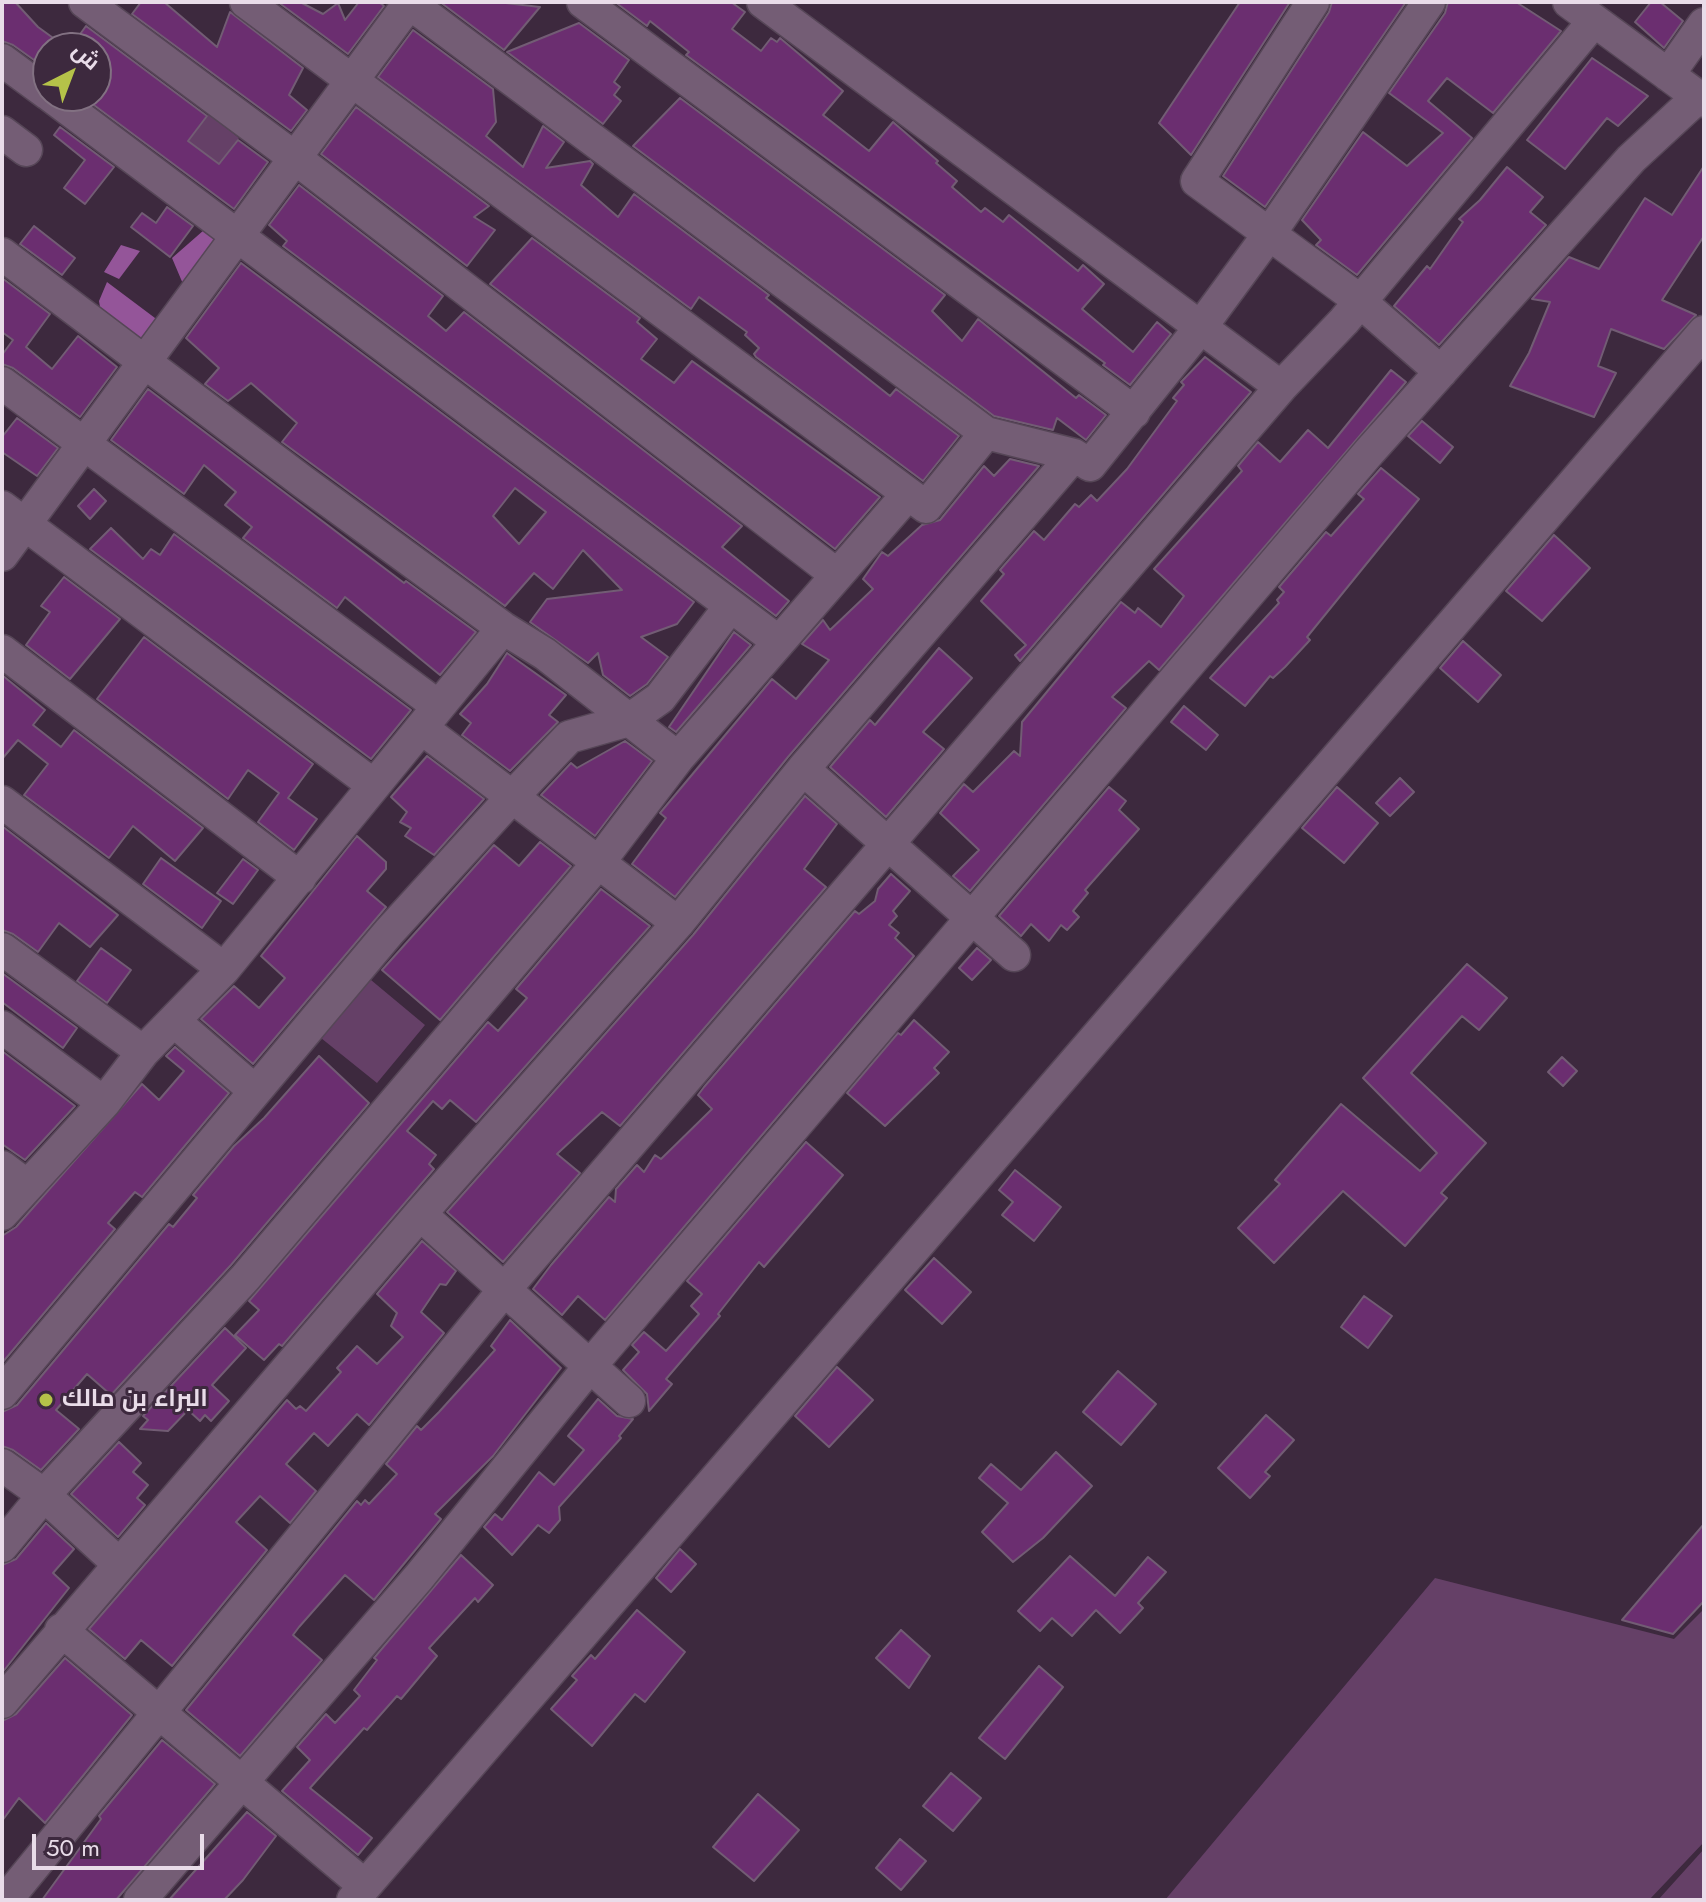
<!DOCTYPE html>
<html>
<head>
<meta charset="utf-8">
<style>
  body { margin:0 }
  #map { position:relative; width:1706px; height:1902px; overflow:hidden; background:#3d293e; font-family:Jost,Cairo,sans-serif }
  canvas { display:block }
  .frame { position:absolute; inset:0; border:4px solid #e9dce9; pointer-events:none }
  .north { position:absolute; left:32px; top:32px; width:80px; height:80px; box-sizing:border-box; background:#3d293e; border:2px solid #827182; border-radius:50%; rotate:42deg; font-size:22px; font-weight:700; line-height:32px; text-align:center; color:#e9dce9 }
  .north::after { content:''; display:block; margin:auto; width:28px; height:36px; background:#b5c249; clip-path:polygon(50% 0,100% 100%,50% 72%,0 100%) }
  .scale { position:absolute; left:32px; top:1834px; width:172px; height:36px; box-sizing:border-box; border:4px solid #e9dce9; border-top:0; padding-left:10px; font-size:24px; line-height:28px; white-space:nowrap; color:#e9dce9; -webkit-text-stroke:6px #3d293e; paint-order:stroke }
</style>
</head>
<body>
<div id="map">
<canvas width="1706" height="1902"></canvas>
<div class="frame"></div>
<div class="north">ش</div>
<div class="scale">50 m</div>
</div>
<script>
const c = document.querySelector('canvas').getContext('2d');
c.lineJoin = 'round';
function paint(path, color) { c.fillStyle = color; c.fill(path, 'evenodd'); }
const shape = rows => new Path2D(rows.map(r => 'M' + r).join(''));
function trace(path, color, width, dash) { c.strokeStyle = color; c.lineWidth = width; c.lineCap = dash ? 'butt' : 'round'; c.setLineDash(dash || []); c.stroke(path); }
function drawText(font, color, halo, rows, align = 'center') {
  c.font = font + ' Jost,Cairo,sans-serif'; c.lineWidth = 6; c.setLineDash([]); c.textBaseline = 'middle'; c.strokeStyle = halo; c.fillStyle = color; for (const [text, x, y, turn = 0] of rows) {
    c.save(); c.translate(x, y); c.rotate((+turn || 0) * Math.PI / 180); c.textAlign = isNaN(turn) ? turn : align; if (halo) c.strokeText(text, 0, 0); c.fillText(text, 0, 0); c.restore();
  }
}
paint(shape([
  [209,114,239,138,219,164,188,141],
  [365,975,425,1025,377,1083,316,1034],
  [1435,1578,1674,1639,1704,1609,1704,1842,1649,1900,1165,1900],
  [1704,1849,1704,1900,1658,1900]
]), '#654067');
paint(shape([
  [204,230,224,243,186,291,172,258],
  [121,245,140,251,119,279,104,272],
  [107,282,163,324,144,350,102,319,99,301]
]), '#945599');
const building = shape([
  [2,2,15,2,38,27,67,48,48,48,48,70,13,45,2,41,2,2],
  [141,2,164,2,217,47,230,12,303,68,289,95,307,110,291,131,132,14,141,2],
  [278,2,300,2,323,14,338,3,345,20,359,2,379,2,384,6,348,54,278,2],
  [440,2,497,2,540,7,504,50,440,2],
  [615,2,731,2,745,12,732,29,761,51,771,38,777,42,780,38,843,91,823,115,869,151,893,122,938,161,936,163,957,181,952,187,981,212,985,208,1003,222,1009,215,1078,271,1083,265,1104,284,1082,309,1133,352,1157,322,1171,334,1130,385,1103,365,1105,363,686,55,689,52,650,21,647,26,615,2],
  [1240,2,1290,2,1191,155,1159,123,1240,2],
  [1332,2,1406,2,1265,207,1223,176,1329,12,1332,2],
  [1448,2,1516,2,1561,31,1493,113,1447,78,1428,101,1472,138,1357,275,1316,245,1321,240,1302,220,1363,132,1407,166,1443,133,1389,93,1445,13,1448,2],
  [1651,2,1660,2,1683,21,1664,48,1635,22,1651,2],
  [579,23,629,60,614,82,620,87,614,95,621,101,603,124,507,52,579,23],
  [86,26,207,116,188,141,219,164,238,140,268,162,234,209,83,97,96,96,96,48,70,48,86,26],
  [413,30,493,89,496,122,486,136,523,167,543,126,564,142,546,168,590,161,593,164,581,185,618,217,634,194,769,295,766,298,890,396,896,389,959,436,923,481,756,357,754,354,759,348,745,335,747,332,699,297,691,309,378,77,413,30],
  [1592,58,1648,96,1618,126,1607,118,1565,169,1527,140,1592,58],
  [680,98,945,295,932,311,962,341,978,319,1076,398,1079,395,1106,415,1086,440,1057,418,1053,430,994,416,633,146,680,98],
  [356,107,489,206,474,217,495,230,467,266,321,154,356,107],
  [60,127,114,167,85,204,64,188,85,160,54,135,60,127],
  [1704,166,1704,236,1662,300,1696,315,1664,349,1611,329,1598,366,1616,373,1594,417,1510,386,1529,353,1550,302,1532,299,1569,257,1599,269,1645,198,1672,215,1704,166],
  [1507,167,1543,197,1530,212,1546,225,1439,345,1394,306,1427,266,1430,269,1463,222,1459,219,1480,200,1507,167],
  [299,185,443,296,428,316,446,331,464,312,742,526,722,547,789,601,776,616,283,246,287,241,269,225,299,185],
  [167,207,193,226,170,257,131,227,142,213,156,223,167,207],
  [34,226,75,258,62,275,20,244,34,226],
  [532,238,640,318,637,322,657,339,641,359,674,383,692,361,880,497,835,549,490,284,532,238],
  [241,263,694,602,677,624,641,637,668,657,647,684,630,696,603,675,598,653,588,663,530,622,547,599,622,590,583,550,553,589,534,573,505,606,282,442,297,423,251,383,228,401,205,384,219,368,186,338,241,263],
  [515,488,546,512,519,544,493,516,515,488],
  [2,278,50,314,26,347,52,369,78,336,117,367,80,417,13,368,2,364,2,355,13,340,2,332,2,278],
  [1205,357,1251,392,1020,661,1015,655,1026,645,981,601,1004,574,1000,570,1034,531,1044,540,1075,504,1079,507,1091,495,1097,501,1127,469,1177,401,1173,398,1184,385,1181,382,1205,357],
  [1391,370,1406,382,1159,670,1149,661,1112,697,1126,708,970,891,953,876,979,850,940,813,964,784,973,792,1014,751,1020,756,1022,722,1121,602,1135,613,1138,608,1161,627,1184,596,1154,569,1242,471,1238,466,1258,442,1280,462,1308,430,1328,448,1391,370],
  [148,389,404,583,406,581,476,632,440,675,345,597,337,608,243,538,252,527,225,505,236,492,204,465,184,494,111,440,148,389],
  [17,418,58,448,37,476,2,452,2,437,17,418],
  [1422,421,1453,447,1440,463,1408,436,1422,421],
  [1010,459,1039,466,788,757,675,897,632,864,666,818,660,813,772,679,796,699,829,660,802,644,823,620,830,630,873,589,863,579,882,552,888,556,922,525,940,520,984,466,994,476,1010,459],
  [1381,468,1419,499,1307,637,1310,640,1285,667,1273,678,1270,676,1245,706,1210,678,1279,603,1277,600,1284,592,1279,587,1326,532,1331,536,1364,499,1358,494,1381,468],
  [94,489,106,501,90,519,78,506,94,489],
  [111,528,143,559,151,549,160,555,174,534,411,710,371,759,90,549,111,528],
  [1554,535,1590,568,1542,621,1506,591,1554,535],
  [64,577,120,619,70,679,26,645,50,612,41,606,64,577],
  [734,632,751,645,676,732,669,727,734,632],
  [144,637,313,764,288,798,317,819,294,850,258,822,279,793,248,770,228,799,97,699,144,637],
  [1463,641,1501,675,1478,702,1440,668,1463,641],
  [939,648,972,678,923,732,944,749,886,817,830,767,870,720,875,725,939,648],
  [507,653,566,695,549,715,558,722,510,771,462,735,471,723,460,714,487,684,507,653],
  [2,675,45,710,33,725,61,747,74,730,203,828,175,861,133,826,109,858,24,795,48,764,18,740,2,759,2,675],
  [1184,706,1218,735,1206,750,1171,722,1184,706],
  [625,741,652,761,595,836,541,795,571,763,577,768,625,741],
  [427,756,484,799,434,855,405,836,411,828,400,822,407,812,391,797,427,756],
  [1400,778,1414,792,1390,816,1376,803,1400,778],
  [1109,787,1126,801,1119,810,1139,829,1085,890,1088,893,1073,911,1079,917,1067,930,1061,925,1049,941,1031,924,1021,936,999,916,1109,787],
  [1337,787,1378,823,1344,863,1302,828,1337,787],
  [805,796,837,824,804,869,826,887,620,1126,602,1112,557,1154,580,1173,503,1262,447,1212,693,935,805,796],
  [2,826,118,915,90,947,59,923,38,952,13,934,2,930,2,826],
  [357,836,386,862,386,869,367,891,386,907,253,1064,201,1019,234,986,259,1008,285,978,261,956,357,836],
  [540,842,571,866,440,1020,382,970,494,845,519,866,540,842],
  [161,858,221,901,202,928,143,884,161,858],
  [243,859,258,870,233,904,217,893,243,859],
  [891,874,910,891,893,911,897,916,889,925,899,933,895,938,914,956,605,1320,578,1296,562,1315,533,1289,551,1265,609,1197,615,1202,616,1189,637,1165,644,1172,655,1155,661,1159,712,1109,698,1095,704,1087,855,911,859,914,875,901,878,889,891,874],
  [601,889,650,926,476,1122,450,1100,442,1109,433,1101,407,1131,436,1155,429,1164,434,1169,282,1346,279,1344,264,1360,235,1335,259,1310,249,1301,488,1022,498,1031,527,998,516,989,601,889],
  [101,948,131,970,107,1003,77,981,101,948],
  [977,948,991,960,972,980,959,968,977,948],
  [1467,964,1507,998,1479,1030,1462,1016,1411,1073,1486,1143,1441,1193,1447,1198,1405,1246,1343,1191,1274,1263,1238,1228,1280,1184,1275,1180,1341,1104,1420,1171,1437,1153,1363,1078,1467,964],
  [2,973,77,1028,63,1048,2,1002,2,973],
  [914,1020,949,1052,934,1068,939,1073,885,1126,847,1093,898,1033,901,1035,914,1020],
  [175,1047,229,1093,142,1197,135,1192,108,1223,115,1229,2,1363,2,1236,16,1227,142,1084,159,1100,184,1071,166,1056,175,1047],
  [2,1051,75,1106,25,1160,2,1144,2,1051],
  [319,1056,369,1103,231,1265,111,1395,87,1374,56,1410,79,1429,41,1470,13,1450,2,1446,2,1412,17,1405,169,1224,173,1227,197,1198,193,1195,234,1146,264,1118,319,1056],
  [1562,1057,1577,1071,1563,1086,1548,1072,1562,1057],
  [806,1142,843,1175,764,1267,759,1262,718,1314,720,1316,666,1379,672,1384,649,1411,647,1394,623,1370,639,1352,632,1345,644,1332,666,1351,699,1314,691,1306,702,1294,687,1281,806,1142],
  [1015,1170,1061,1207,1034,1241,1002,1215,1013,1202,999,1190,1015,1170],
  [422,1241,456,1271,446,1285,440,1284,421,1312,444,1333,369,1425,357,1414,328,1446,314,1433,286,1464,316,1491,290,1523,260,1496,236,1522,267,1550,172,1666,141,1640,125,1659,89,1629,287,1400,296,1409,300,1406,306,1411,341,1372,337,1368,357,1346,377,1364,403,1337,391,1326,397,1313,377,1294,422,1241],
  [934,1258,971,1292,942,1324,905,1290,934,1258],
  [1364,1296,1392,1316,1368,1348,1341,1327,1364,1296],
  [510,1320,561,1368,493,1456,435,1514,441,1519,374,1600,345,1575,299,1627,293,1635,322,1660,240,1756,186,1710,357,1501,361,1505,365,1500,369,1504,397,1474,386,1464,417,1426,421,1430,439,1412,495,1350,491,1346,510,1320],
  [225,1328,246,1348,212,1385,229,1401,211,1421,205,1415,200,1421,188,1410,168,1431,140,1429,148,1420,143,1416,225,1328],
  [837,1367,873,1400,829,1447,795,1416,837,1367],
  [1118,1371,1156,1404,1121,1445,1083,1412,1118,1371],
  [598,1399,617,1416,633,1419,619,1436,621,1438,559,1507,560,1520,549,1533,538,1525,512,1555,484,1527,495,1514,502,1520,539,1472,554,1485,584,1450,568,1436,598,1399],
  [1266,1415,1294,1440,1265,1472,1270,1476,1250,1498,1218,1468,1266,1415],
  [119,1442,141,1463,133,1472,148,1485,137,1498,145,1505,118,1537,71,1494,119,1442],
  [1056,1452,1092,1486,1043,1538,1013,1562,982,1532,1008,1503,979,1478,991,1464,1021,1490,1056,1452],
  [46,1523,74,1549,53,1573,69,1588,2,1673,2,1565,16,1559,46,1523],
  [1704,1524,1704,1601,1673,1634,1622,1620,1704,1524],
  [680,1549,696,1564,671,1592,656,1578,680,1549],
  [461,1555,493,1585,478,1602,475,1598,429,1648,437,1656,401,1699,397,1696,367,1730,364,1728,310,1788,372,1838,358,1855,282,1791,310,1760,297,1747,326,1714,335,1723,360,1696,354,1690,377,1660,374,1658,461,1555],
  [1070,1556,1115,1596,1148,1557,1166,1572,1138,1603,1143,1608,1120,1633,1096,1610,1072,1636,1052,1618,1040,1631,1018,1611,1070,1556],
  [637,1610,685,1652,645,1702,635,1694,592,1746,551,1709,577,1680,572,1676,591,1655,595,1659,637,1610],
  [901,1630,930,1656,909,1688,876,1658,901,1630],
  [65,1658,132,1715,45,1823,19,1798,2,1821,2,1721,16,1714,65,1658],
  [1039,1666,1063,1687,1005,1759,979,1738,1039,1666],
  [162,1740,215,1784,116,1900,42,1900,101,1819,99,1816,162,1740],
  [951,1773,981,1798,953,1831,923,1806,951,1773],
  [758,1794,799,1830,754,1881,713,1847,758,1794],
  [247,1812,276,1836,243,1880,224,1900,169,1900,247,1812],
  [900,1839,926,1861,901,1890,876,1868,900,1839]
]);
paint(building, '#6b2e70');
trace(building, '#725c74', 2);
const minor = shape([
  [85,2,295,158,837,575],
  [246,2,926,507,986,433,1074,455,1090,465,1200,328,1270,233,1429,2],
  [408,2,986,433],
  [583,2,1134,412],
  [763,2,1281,387],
  [1313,2,1197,181,1355,297,1441,372],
  [1569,2,1704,101],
  [2,60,48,94],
  [1668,75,1704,24],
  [51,96,779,642],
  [2,132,26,150],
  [2,254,302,481,503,628,545,654,678,758],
  [2,383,438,706],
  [2,507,372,784],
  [2,555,410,2],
  [2,651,300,878],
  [423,729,678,923],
  [803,769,1014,955],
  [2,802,224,969],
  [2,949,143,1052],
  [174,1021,255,1091],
  [2,1027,104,1103],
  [2,1167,27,1186],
  [2,1214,104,1103,143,1052,224,969,503,628],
  [420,1214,629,1401],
  [2,1393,389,932,514,795,569,737,629,720,660,698,729,608],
  [2,1465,44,1495,119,1564],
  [2,1546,44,1495,245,1278,599,862,678,758,908,494],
  [61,1630,365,1886],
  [2,1702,420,1214,678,923,803,769,1074,455],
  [6,1900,504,1290,1281,387,1344,321,1594,21],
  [140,1900,419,1577,590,1366,1370,451,1631,159,1698,97],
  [353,1900,1704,332]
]);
trace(minor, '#564657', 35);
trace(minor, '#745d75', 32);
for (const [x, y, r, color] of [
  [46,1400,8,"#b5c249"]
]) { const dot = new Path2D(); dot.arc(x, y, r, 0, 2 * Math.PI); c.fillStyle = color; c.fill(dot); trace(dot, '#3d293e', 3); }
drawText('bold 24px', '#e9dce9', '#3d293e', [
  ["البراء بن مالك",62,1400]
], 'left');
</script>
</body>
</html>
